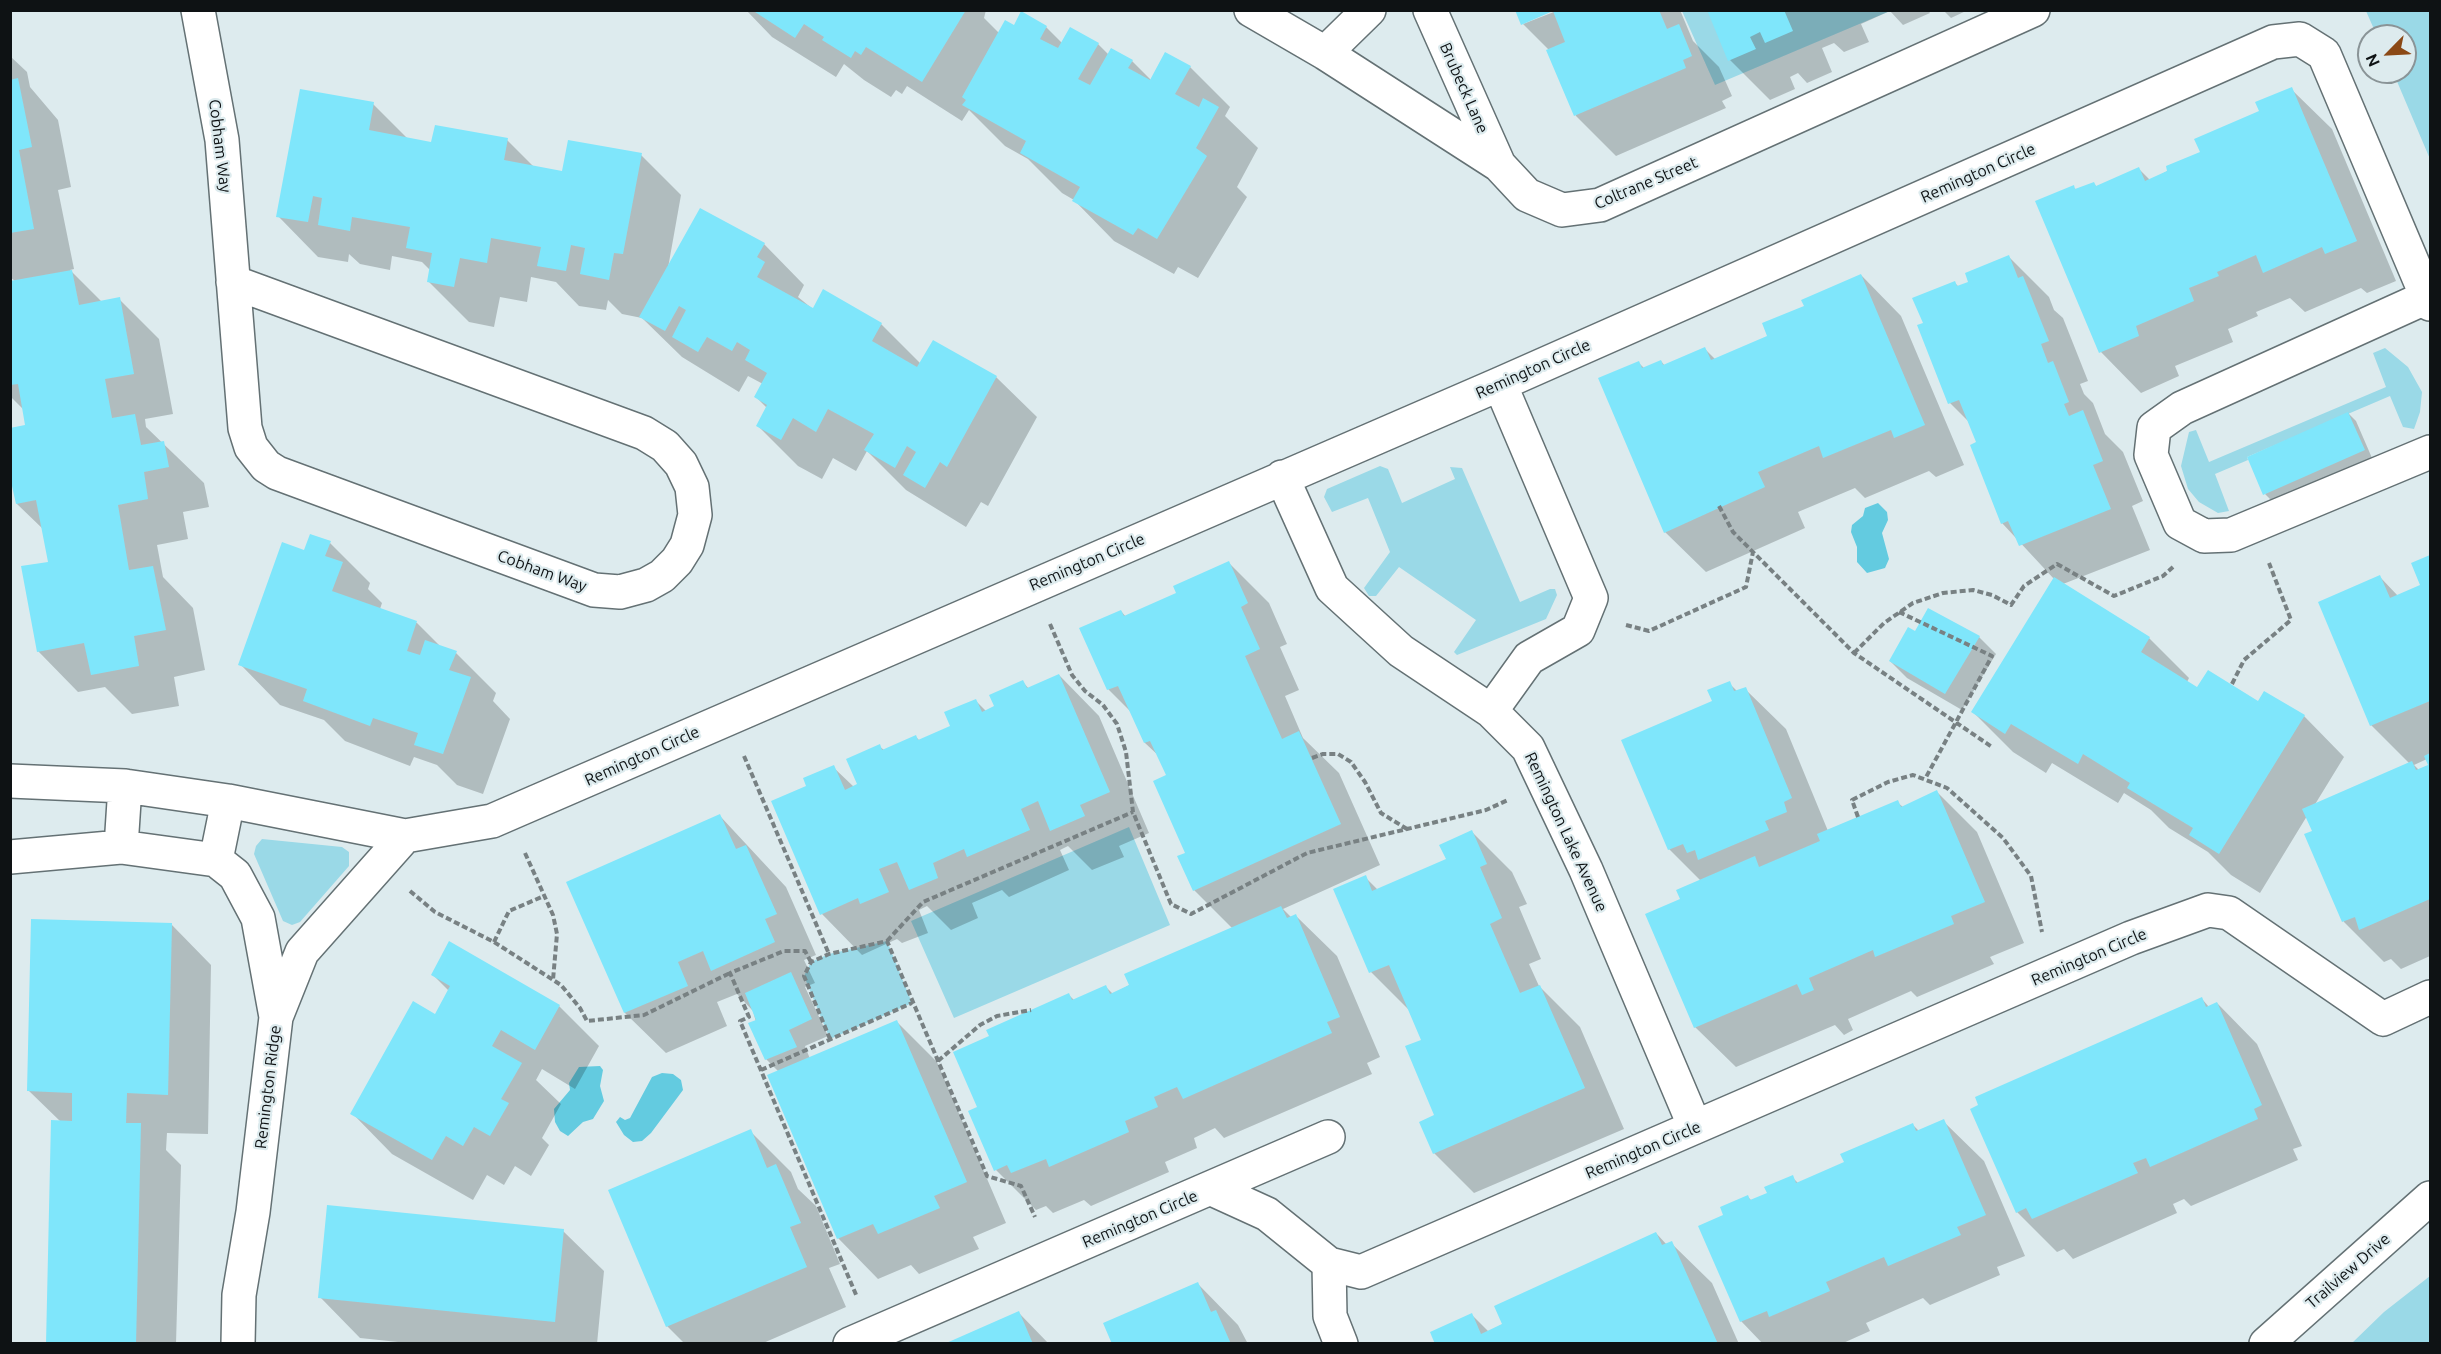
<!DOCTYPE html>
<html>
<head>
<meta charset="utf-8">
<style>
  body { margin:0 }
  #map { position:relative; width:2441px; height:1354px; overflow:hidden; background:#ddebee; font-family:Ubuntu,sans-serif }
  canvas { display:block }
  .frame { position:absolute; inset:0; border:12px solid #0e1214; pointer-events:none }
  .north { position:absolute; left:2357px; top:24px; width:60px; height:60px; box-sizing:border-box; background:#ddebee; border:2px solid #8a9497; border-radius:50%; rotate:246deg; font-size:16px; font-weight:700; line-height:24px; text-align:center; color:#0e1214 }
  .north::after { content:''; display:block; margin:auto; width:21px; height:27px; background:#8b4916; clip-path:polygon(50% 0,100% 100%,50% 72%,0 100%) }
</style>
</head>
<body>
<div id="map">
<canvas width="2441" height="1354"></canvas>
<div class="frame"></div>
<div class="north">N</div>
</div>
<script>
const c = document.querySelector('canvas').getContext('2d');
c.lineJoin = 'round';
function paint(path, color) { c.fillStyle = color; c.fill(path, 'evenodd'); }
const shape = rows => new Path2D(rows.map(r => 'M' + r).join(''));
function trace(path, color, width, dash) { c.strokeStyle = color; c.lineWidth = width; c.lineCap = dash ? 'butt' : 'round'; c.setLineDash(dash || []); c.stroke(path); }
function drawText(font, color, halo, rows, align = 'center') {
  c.font = font + ' Ubuntu,sans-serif'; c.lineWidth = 4.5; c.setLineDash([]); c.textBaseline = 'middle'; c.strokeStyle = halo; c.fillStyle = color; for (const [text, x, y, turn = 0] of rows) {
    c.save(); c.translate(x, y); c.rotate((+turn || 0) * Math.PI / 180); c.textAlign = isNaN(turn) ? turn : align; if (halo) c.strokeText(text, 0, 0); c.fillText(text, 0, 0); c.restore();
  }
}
paint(shape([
  [1682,11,1890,11,1715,85],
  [2366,11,2430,11,2430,159,2393,72,2405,72,2405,36,2377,36],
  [2385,348,2408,367,2422,392,2420,412,2414,429,2403,427,2390,396,2247,457,2248,460,2215,474,2229,511,2218,513,2199,502,2188,489,2181,466,2189,432,2196,430,2209,462,2386,387,2373,353],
  [1380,466,1388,469,1402,503,1455,479,1450,467,1462,468,1520,602,1550,589,1555,589,1557,595,1546,619,1457,655,1454,652,1476,620,1399,567,1376,596,1369,596,1364,588,1390,552,1368,498,1332,512,1324,497,1327,489],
  [1129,827,1170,925,954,1018,911,921],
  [262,839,342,847,349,852,349,866,300,922,292,925,283,921,254,854,256,846],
  [887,941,912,1003,830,1039,804,976,811,962,829,954],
  [2430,1276,2430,1343,2352,1343,2384,1312]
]), '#9ad9e7');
paint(shape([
  [1878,503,1887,512,1888,520,1882,533,1889,559,1885,568,1867,573,1857,562,1857,547,1851,532,1852,525,1863,516,1865,508],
  [600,1066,603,1070,600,1086,604,1101,593,1119,583,1122,568,1136,560,1131,555,1122,554,1109,570,1090,569,1083,579,1067],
  [662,1073,673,1074,681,1080,683,1090,651,1133,642,1141,633,1142,624,1135,616,1122,620,1117,625,1120,630,1118,652,1077]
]), '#63cbe0');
paint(shape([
  [746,10,986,10,984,18,1000,34,1014,27,1046,27,1062,43,1098,44,1109,55,1132,61,1151,80,1190,67,1230,107,1225,116,1258,148,1237,187,1247,197,1198,278,1178,267,1174,274,1114,241,1074,200,1062,193,1028,159,1005,146,969,110,962,121,907,86,902,94,896,90,891,97,864,80,844,64,836,77,772,37],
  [1559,10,1680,10,1693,41,1719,67,1732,96,1722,101,1726,108,1616,156,1576,116,1549,50,1523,24],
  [1708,10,1928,10,1930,13,1903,25,1890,11,1861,24,1869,42,1844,52,1834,43,1822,48,1832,72,1807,83,1798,73,1790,77,1795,89,1770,100,1730,60],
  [1943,10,1968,10,1951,18],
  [10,56,27,72,30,87,58,120,71,187,58,190,74,269,70,270,102,302,119,299,159,339,173,414,145,419,146,427,204,483,209,507,183,512,188,539,157,545,163,577,193,608,205,670,174,677,179,706,132,714,105,687,78,692,38,651,50,563,44,530,17,504,27,427,24,410,10,396,10,282,15,281,10,277],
  [2291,89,2332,129,2396,281,2367,293,2361,288,2305,312,2290,298,2256,312,2258,316,2228,329,2233,342,2175,366,2179,376,2141,393,2101,352,2073,187,2077,190,2093,183,2097,187,2139,169,2150,180,2202,153],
  [373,104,408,139,432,144,507,140,535,168,564,173,641,155,681,195,668,268,764,244,804,285,798,297,814,310,881,324,921,364,996,377,1037,417,988,506,981,502,966,527,906,490,867,451,856,471,833,458,822,479,798,466,758,426,767,408,756,397,763,384,748,376,739,392,682,357,642,318,622,314,608,300,606,310,579,306,556,282,531,277,527,302,500,297,494,327,469,322,428,281,430,270,422,262,392,256,390,270,360,264,349,254,348,262,318,257,278,216],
  [2008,256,2049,297,2054,310,2063,318,2088,381,2080,384,2084,394,2093,403,2105,434,2123,452,2143,501,2132,506,2150,550,2063,584,2149,638,2189,678,2187,682,2197,689,2304,716,2344,757,2314,806,2410,764,2371,725,2380,577,2398,596,2422,586,2413,564,2430,557,2430,956,2401,969,2391,959,2384,962,2344,922,2306,835,2314,832,2307,816,2260,893,2231,875,2208,852,2169,828,2151,810,2124,793,2118,803,2052,763,2046,773,2013,752,1973,712,2054,579,2002,523,1978,443,1970,423,1950,403,1925,324,1954,282,1959,287,1970,283],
  [2427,759,2430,766,2419,770,2414,765],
  [1861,275,1901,316,1964,465,1936,477,1929,471,1865,498,1855,488,1798,512,1805,528,1706,572,1665,532,1639,363,1645,369,1661,361,1665,366,1705,349,1716,360,1769,337,1806,306],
  [2348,413,2356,421,2372,458,2273,502,2265,494],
  [330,543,370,583,368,589,382,603,380,609,417,623,441,647,456,653,496,693,493,701,510,719,483,794,457,785,437,765,414,757,410,766,345,741,324,720,280,705,240,664,305,552],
  [1229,563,1269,603,1287,644,1280,647,1299,690,1285,696,1303,738,1339,773,1380,865,1283,909,1292,918,1296,916,1337,956,1380,1057,1367,1063,1372,1074,1224,1138,1215,1128,1194,1138,1197,1148,1165,1162,1169,1172,1091,1206,1084,1200,1053,1213,1046,1206,1036,1210,996,1170,978,1108,991,1037,1069,995,1074,1000,1106,987,1113,994,1232,928,1194,890,1168,776,1160,757,1145,743,1132,713,1108,689,1121,611,1126,617,1178,594],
  [1915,633,1979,637,1996,654,1962,710,1907,678,1890,661],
  [1059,675,1099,716,1149,833,1119,846,1124,857,1092,870,1068,846,1060,850,1069,870,1009,897,1002,890,972,903,978,918,951,930,927,906,919,910,928,933,902,943,897,939,862,955,822,914,808,787,833,767,854,787,859,785,879,746,884,750,916,737,920,741,952,727,976,701,986,711,996,707,1023,682,1029,689],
  [1729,683,1738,692,1745,689,1786,729,1828,831,1897,802,1903,807,1937,792,1977,832,2024,943,1990,957,1994,964,1917,997,1911,991,1848,1019,1853,1030,1844,1035,1835,1025,1736,1067,1695,1027,1682,900,1701,881,1669,849,1714,702],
  [720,816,786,887,816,955,804,960,815,983,805,987,828,1036,805,1046,810,1059,897,1022,937,1062,1006,1223,973,1237,979,1249,919,1274,911,1265,878,1279,838,1238,779,1072,766,1059,753,1011,737,994,717,1002,727,1026,666,1053,625,1013,568,882],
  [1472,832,1512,872,1527,904,1519,907,1541,959,1529,964,1539,986,1580,1027,1624,1129,1474,1193,1434,1153,1436,1116,1423,1040,1412,1013,1371,972,1365,877,1378,890,1448,860],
  [171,924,211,965,208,1134,167,1133,166,1150,181,1165,176,1344,47,1344,61,1122,29,1091],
  [432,974,559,1006,599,1046,575,1089,542,1069,536,1080,561,1104,542,1138,549,1145,531,1176,515,1166,504,1185,487,1175,473,1200,392,1154,352,1113,436,1016,449,991],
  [2202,999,2209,1007,2217,1003,2257,1044,2302,1146,2293,1149,2298,1160,2191,1206,2184,1199,2173,1204,2177,1213,2073,1259,2064,1249,2057,1252,2017,1212],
  [1943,1121,1984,1161,2025,1256,1997,1267,2000,1275,1930,1305,1923,1298,1866,1323,1870,1331,1841,1344,1763,1344,1741,1321,1725,1216,1748,1197,1752,1201,1769,1193,1792,1177,1799,1184,1846,1163,1912,1124,1919,1131],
  [750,1131,791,1172,798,1189,816,1206,840,1264,829,1268,846,1307,761,1344,685,1344,667,1326],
  [563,1231,604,1271,597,1344,417,1344,360,1338,320,1297],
  [1656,1233,1667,1245,1671,1243,1712,1283,1739,1344,1437,1344,1472,1315,1489,1332],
  [1198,1284,1238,1325,1248,1344,1114,1344],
  [1019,1313,1049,1344,947,1344]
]), '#0003');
paint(shape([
  [752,10,966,10,922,82,866,47,861,55,855,51,851,58,822,40,824,37,804,24,795,38],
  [1515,10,1659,10,1667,29,1679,24,1692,56,1683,60,1686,68,1574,116,1546,50,1565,42,1553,11,1521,25],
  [1707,10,1784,10,1793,31,1765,43,1760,32,1750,37,1756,49,1728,61],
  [1021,11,1047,26,1040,39,1058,48,1070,27,1099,43,1078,79,1090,85,1111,48,1133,60,1128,68,1150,80,1165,52,1191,66,1175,94,1199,107,1203,98,1219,107,1196,148,1207,156,1157,239,1138,228,1133,235,1072,201,1080,187,1020,153,1026,141,962,105,966,100,962,97,1005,20,1014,25],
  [18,78,32,147,19,150,34,229,10,233,10,80],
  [2292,87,2357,241,2325,254,2322,247,2263,273,2256,255,2217,272,2219,276,2189,288,2194,301,2136,326,2139,336,2099,353,2035,201,2074,185,2075,189,2094,182,2096,186,2139,167,2145,181,2167,171,2166,166,2200,152,2194,139,2259,111,2255,102],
  [300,89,374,102,369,130,431,142,435,125,508,138,504,160,562,171,568,140,642,153,623,254,614,253,609,280,580,274,585,248,571,245,566,271,537,266,541,247,491,238,487,263,460,258,454,287,427,282,432,253,406,248,410,227,352,217,350,231,318,225,322,198,313,196,308,222,276,217],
  [700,208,765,243,757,257,765,262,757,277,813,308,823,289,882,323,872,341,917,367,933,340,997,376,947,467,940,462,925,488,903,475,916,452,907,446,895,468,864,450,874,434,828,409,816,432,793,418,781,440,756,426,767,405,754,397,767,373,745,360,750,350,737,342,732,351,707,337,698,352,672,337,686,310,679,306,665,331,639,317],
  [2009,255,2018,278,2023,276,2049,341,2041,344,2048,363,2053,361,2069,402,2064,404,2069,416,2083,410,2103,461,2093,465,2111,509,2019,546,2008,521,2001,524,1970,445,1976,442,1959,400,1948,404,1917,325,1923,323,1912,298,1955,281,1957,286,1968,282,1965,273],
  [72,270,79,305,120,297,134,374,105,379,112,418,135,414,141,445,164,441,169,467,144,472,148,499,118,505,129,570,153,566,166,630,134,636,139,666,91,675,84,643,37,652,21,566,48,562,36,500,16,504,10,477,10,428,25,425,18,384,10,385,10,281],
  [1861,274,1925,425,1894,438,1891,430,1823,458,1819,446,1758,472,1765,487,1664,533,1598,378,1639,361,1642,368,1661,360,1663,365,1705,347,1711,360,1767,336,1762,323,1804,306,1801,300],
  [2348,412,2365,450,2263,495,2247,457],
  [310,534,331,541,325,556,343,562,332,591,417,621,407,651,420,655,425,640,457,651,449,670,471,677,443,754,414,745,418,733,373,718,370,726,303,701,307,689,238,665,282,542,304,550],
  [2430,555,2430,701,2370,726,2318,602,2380,575,2390,598,2420,585,2411,563],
  [1229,561,1248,603,1241,607,1260,649,1245,656,1282,739,1299,731,1341,824,1193,891,1177,856,1185,853,1153,781,1166,775,1150,741,1144,743,1118,686,1107,690,1079,628,1121,610,1124,616,1176,593,1173,586],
  [2054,577,2150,637,2141,652,2197,687,2208,670,2258,701,2264,691,2305,715,2219,854,2189,835,2193,828,2127,788,2130,783,2083,754,2078,764,2011,724,2005,734,1971,712],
  [1928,608,1980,636,1945,694,1889,661,1908,627,1915,631],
  [1059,674,1110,792,1080,805,1085,816,1050,831,1038,801,1021,809,1030,830,967,857,964,849,933,863,938,878,909,890,897,862,879,869,889,892,860,904,858,898,820,915,771,801,806,786,803,778,834,765,845,790,857,784,846,759,880,744,882,750,916,735,918,740,950,726,944,712,976,699,982,712,994,706,989,695,1023,680,1027,688],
  [1730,681,1734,691,1746,687,1792,798,1784,802,1787,812,1765,821,1769,830,1698,860,1695,850,1687,853,1683,844,1668,850,1621,740,1712,701,1707,690],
  [2430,753,2430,899,2359,930,2355,917,2342,922,2304,834,2312,831,2302,809,2412,761,2416,770,2428,765,2424,756],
  [1937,790,1985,902,1951,916,1954,924,1875,957,1873,950,1809,978,1814,990,1802,995,1797,984,1694,1028,1645,914,1680,899,1676,890,1755,856,1759,867,1820,841,1817,834,1898,800,1901,807],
  [720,814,736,849,746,845,777,914,765,919,775,942,711,971,703,951,678,962,688,986,624,1013,566,882],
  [1472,830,1487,864,1480,867,1502,918,1490,924,1520,993,1540,985,1585,1088,1433,1154,1419,1122,1434,1115,1405,1046,1421,1040,1389,965,1369,973,1333,889,1366,875,1372,891,1446,859,1439,845],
  [1281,906,1287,918,1296,914,1340,1017,1327,1022,1332,1033,1183,1099,1177,1087,1154,1097,1158,1107,1125,1121,1129,1132,1049,1167,1046,1159,1011,1173,1007,1165,994,1171,968,1111,977,1107,953,1052,989,1036,986,1030,1069,993,1072,1000,1106,985,1110,994,1129,985,1124,974],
  [31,919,172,923,168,1095,127,1093,126,1123,141,1123,136,1344,46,1344,51,1120,72,1121,72,1093,27,1091],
  [449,941,560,1005,535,1050,501,1030,492,1046,522,1063,501,1099,509,1103,490,1136,474,1127,463,1146,446,1136,432,1160,350,1114,413,1001,435,1014,450,986,431,975],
  [791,972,812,1019,789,1030,797,1047,765,1060,748,1023,756,1020,745,993],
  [2202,997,2206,1007,2217,1002,2262,1105,2254,1109,2258,1119,2150,1167,2146,1158,2133,1163,2138,1173,2032,1219,2026,1208,2016,1213,1970,1109,1978,1105,1975,1097],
  [897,1020,967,1182,934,1196,940,1208,878,1234,873,1224,837,1239,767,1075],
  [1944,1119,1986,1215,1957,1227,1961,1235,1888,1266,1884,1257,1826,1282,1830,1291,1769,1317,1767,1311,1740,1322,1698,1226,1723,1215,1720,1207,1748,1195,1750,1200,1767,1193,1764,1187,1793,1175,1796,1183,1844,1162,1840,1154,1913,1123,1916,1131],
  [751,1129,767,1168,776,1164,801,1223,790,1227,807,1267,666,1327,608,1190],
  [327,1205,564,1229,555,1322,318,1298],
  [1656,1232,1662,1245,1672,1241,1718,1344,1435,1344,1432,1337,1430,1332,1472,1313,1481,1334,1502,1324,1494,1306],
  [1198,1282,1211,1312,1216,1310,1231,1344,1112,1344,1103,1323],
  [1019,1311,1033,1344,944,1344]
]), '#7fe6fb');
const minor = shape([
  [198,10,222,140,245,428,251,447,266,466,277,473,594,590,620,592,646,585,662,576,677,561,687,545,695,515,692,487,681,464,665,446,644,433,233,282],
  [1251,10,1325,53,1499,165,1527,195,1562,210,1600,205,2033,10],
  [1430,10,1499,165],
  [1325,53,1369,10],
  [2427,297,2182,408,2154,428,2151,455,2180,523,2204,536,2231,535,2430,452],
  [1282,477,1332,588,1401,651,1491,711,1528,748,1586,870,1695,1127],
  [1491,711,1529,658,1578,630,1591,598,1500,384],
  [10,781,125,786,228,801,405,836,492,821,1500,384,2273,42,2300,39,2324,54,2430,304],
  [121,847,125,786],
  [10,857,121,847,216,860,235,875,258,918,276,1017],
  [216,860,228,801],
  [1210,1188,1328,1137],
  [1329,1264,1330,1316,1341,1344],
  [238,1344,239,1295,253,1212,276,1017,302,952,405,836],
  [850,1344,1210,1188,1267,1214,1329,1264,1361,1272,2131,938,2208,910,2229,913,2383,1019,2430,997],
  [2266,1344,2430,1198]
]);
trace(minor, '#647174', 36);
trace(shape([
  [1719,506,1733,532,1854,653,1992,747],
  [1899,612,1992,656,1925,779],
  [1050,624,1072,675,1085,691,1103,705,1117,724,1126,752,1133,812,1171,904,1191,914,1307,853,1486,810,1508,800],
  [1626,625,1649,631,1746,587,1753,552],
  [1854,653,1884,623,1913,603,1943,593,1973,590,1992,595,2011,605,2024,586,2057,564,2114,596,2163,576,2173,567],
  [2232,684,2244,660,2291,620,2269,563],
  [744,756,829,954],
  [1312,758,1323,754,1338,754,1351,762,1365,782,1381,813,1407,829],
  [1858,817,1852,800,1888,782,1913,775,1947,788,2003,838,2031,876,2042,932],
  [525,853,553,915,557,934,553,980],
  [410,891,435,912,494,942,561,985,580,1008,587,1021,644,1015,730,973],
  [887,941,923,902,1133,812],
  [494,942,509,911,544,896],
  [811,962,805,951,784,951,730,973,749,1017,740,1021,857,1297],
  [830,1039,804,976,811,962,829,954,887,941,987,1176,1021,1186,1035,1217],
  [938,1061,980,1025,997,1016,1031,1010],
  [761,1070,912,1003]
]), '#788183', 4, [6, 3]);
trace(minor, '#fff', 33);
drawText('16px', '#0e1214', '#ddebee', [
  ["Brubeck Lane",1464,88,66],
  ["Cobham Way",220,146,83],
  ["Remington Circle",1978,173,-24],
  ["Coltrane Street",1646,183,-23],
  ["Remington Circle",1533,369,-24],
  ["Remington Circle",1087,562,-23],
  ["Cobham Way",542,571,20],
  ["Remington Circle",642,756,-24],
  ["Remington Lake Avenue",1566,832,65],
  ["Remington Circle",2089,957,-23],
  ["Remington Ridge",268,1087,-83],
  ["Remington Circle",1643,1150,-23],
  ["Remington Circle",1140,1219,-23],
  ["Trailview Drive",2348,1271,-41]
]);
</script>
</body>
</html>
